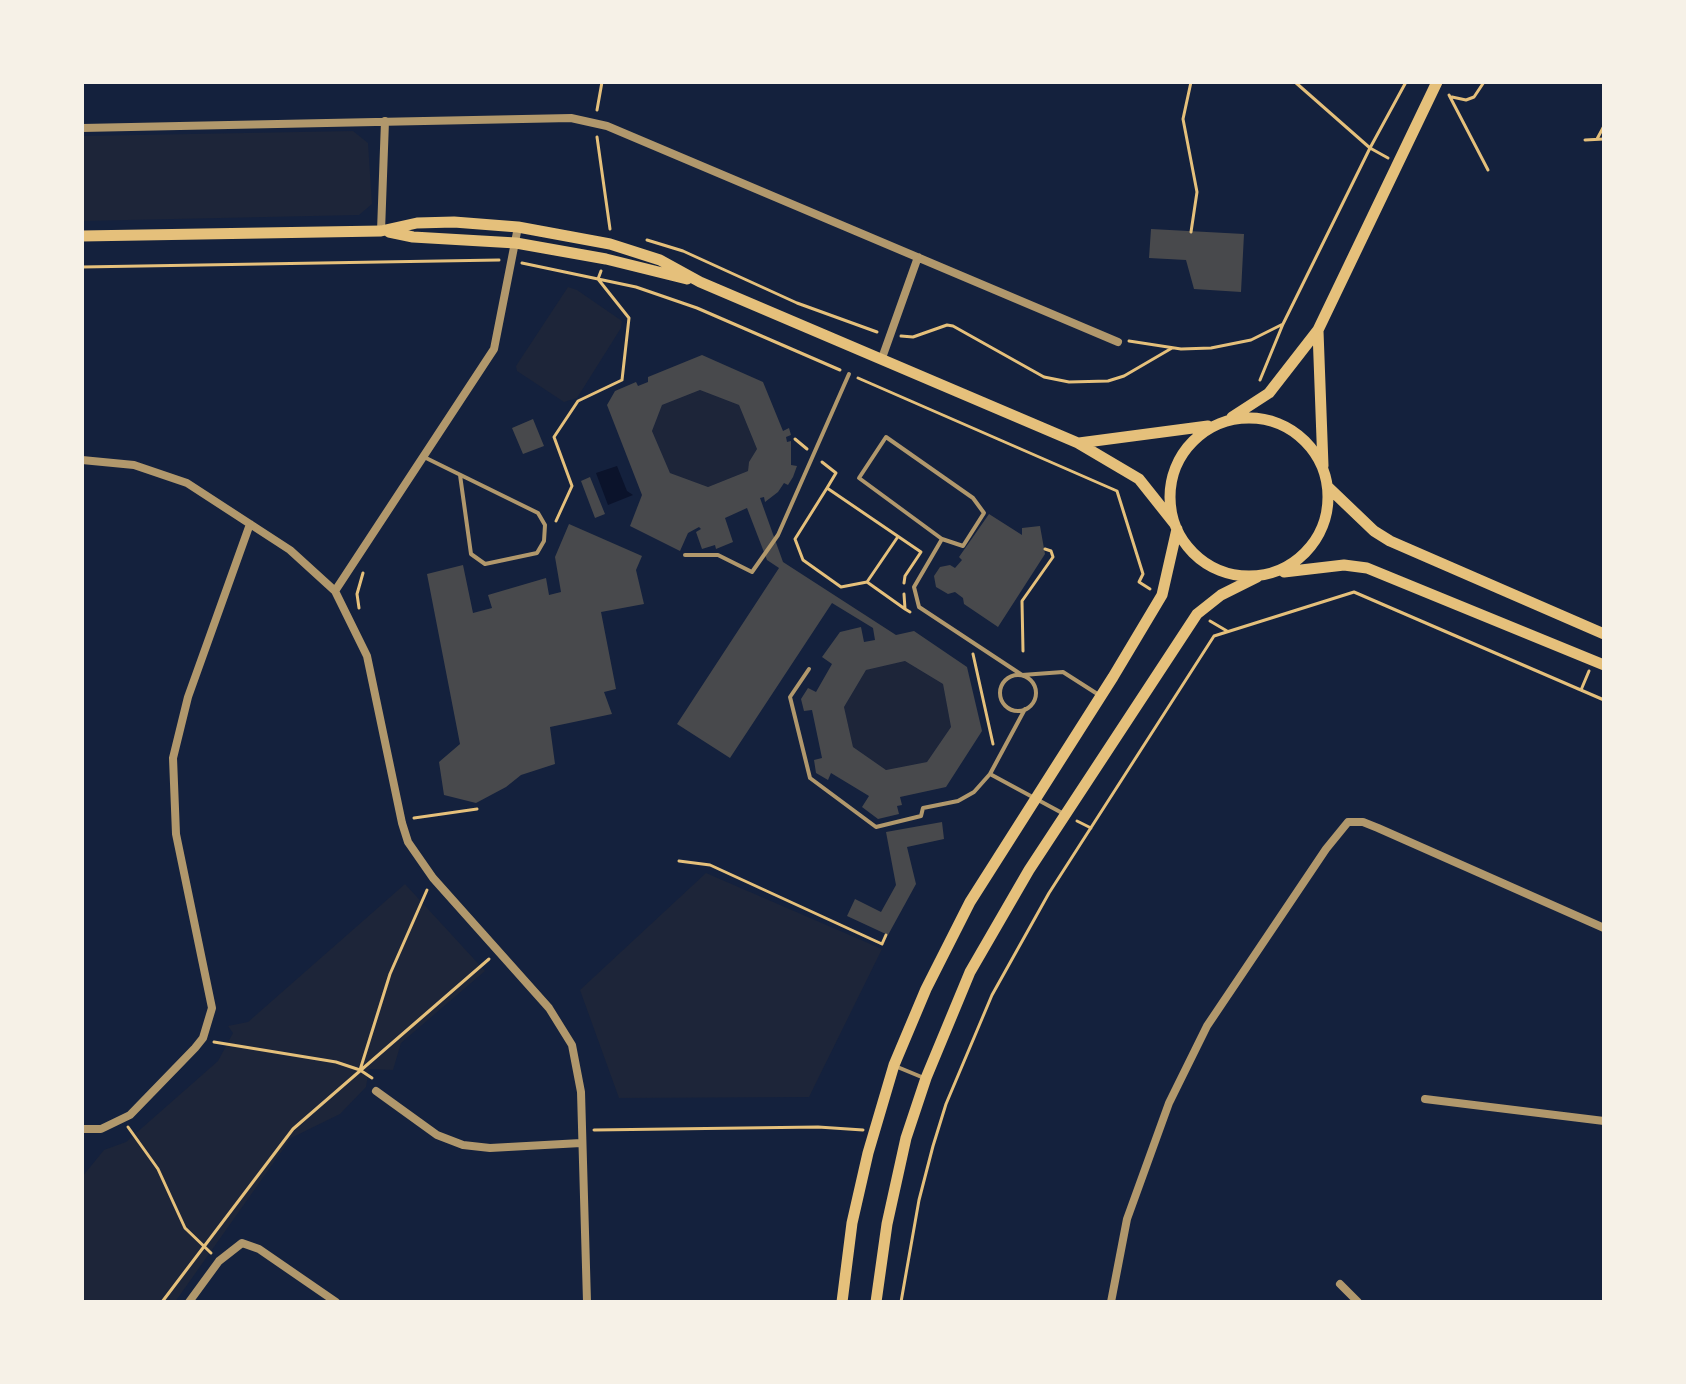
<!DOCTYPE html>
<html>
<head>
<meta charset="utf-8">
<style>
  body { margin:0 }
  #map { position:relative; width:1686px; height:1384px; overflow:hidden; background:#14213d; font-family:Rubik,sans-serif }
  canvas { display:block }
  .frame { position:absolute; inset:0; border:84px solid #f6f1e7; pointer-events:none }
</style>
</head>
<body>
<div id="map">
<canvas width="1686" height="1384"></canvas>
<div class="frame"></div>
</div>
<script>
const c = document.querySelector('canvas').getContext('2d');
c.lineJoin = 'round';
function paint(path, color) { c.fillStyle = color; c.fill(path, 'evenodd'); }
const shape = rows => new Path2D(rows.map(r => 'M' + r).join(''));
function trace(path, color, width, dash) { c.strokeStyle = color; c.lineWidth = width; c.lineCap = dash ? 'butt' : 'round'; c.setLineDash(dash || []); c.stroke(path); }
paint(shape([
  [353,131,368,143,372,204,359,215,82,221,82,136],
  [568,287,577,290,622,321,621,328,577,398,564,402,517,371,516,366],
  [700,390,739,405,757,449,749,462,748,471,708,487,670,473,652,431,662,405],
  [905,661,943,684,951,727,927,762,886,770,853,747,844,707,866,670],
  [706,873,882,949,809,1097,619,1098,580,990],
  [405,884,485,971,401,1043,393,1070,369,1069,366,1087,340,1114,291,1138,175,1302,82,1302,82,1177,104,1150,126,1142,218,1061,233,1033,228,1026,248,1022]
]), '#1d2539');
paint(shape([
  [617,466,627,491,633,495,608,505,596,473]
]), '#0b132b');
paint(shape([
  [1151,229,1244,234,1241,292,1194,289,1186,260,1149,258],
  [702,355,763,382,783,431,789,428,791,435,786,437,787,442,791,441,791,465,797,466,793,477,788,485,784,483,778,492,765,502,764,497,760,498,783,562,896,635,914,631,967,667,982,731,946,787,900,797,902,805,897,806,899,814,878,819,862,807,869,796,831,773,828,780,816,773,814,760,822,758,812,710,804,711,801,699,808,688,816,692,832,664,822,657,840,632,861,627,864,642,875,640,873,628,832,603,730,758,677,724,779,568,767,560,747,508,725,518,733,542,716,549,715,545,702,549,696,532,701,529,699,527,688,533,680,551,630,526,642,495,607,405,615,391,636,382,638,386,648,382,648,377],
  [700,390,739,405,757,449,749,462,748,471,708,487,670,473,652,431,662,405],
  [905,661,943,684,951,727,927,762,886,770,853,747,844,707,866,670],
  [533,419,544,446,523,454,512,428],
  [590,477,605,514,595,518,581,481],
  [989,514,1022,535,1022,528,1040,526,1045,554,998,627,964,604,963,598,955,592,948,594,936,587,934,576,940,567,950,565,955,568,962,560,959,557],
  [569,524,642,556,636,570,644,604,601,612,616,689,604,692,612,714,550,727,555,764,521,775,506,787,476,803,444,795,439,762,460,744,427,574,463,565,473,613,492,608,488,595,546,578,549,595,561,592,555,557],
  [942,822,944,839,907,847,916,884,888,935,847,916,855,899,881,912,896,885,886,832]
]), '#48494c');
trace(shape([
  [1191,82,1183,119,1197,192,1191,232],
  [1295,82,1370,148,1388,158],
  [1449,95,1488,170],
  [1452,97,1466,100,1474,97,1484,82],
  [597,110,602,82],
  [597,137,610,229],
  [1597,139,1604,126],
  [1585,140,1604,139],
  [647,240,683,251,797,303,877,332],
  [522,263,636,287,697,308,840,370],
  [82,267,499,260],
  [901,336,913,337,947,325,953,326,1044,377,1069,382,1108,381,1124,376,1172,348],
  [1129,341,1181,349,1211,348,1251,340,1283,324],
  [858,378,1117,491,1143,574,1139,582,1150,589],
  [1260,380,1283,324,1370,148,1406,82],
  [795,439,807,449],
  [822,462,836,473,827,488,921,552,905,576,904,583],
  [827,488,795,539,803,560,841,587,867,582],
  [556,521,572,486,554,437,578,401,622,380,629,318,598,279,601,271],
  [897,538,867,582,905,609],
  [904,594,905,609,910,612],
  [359,608,357,594,363,573],
  [1210,621,1227,631],
  [1023,651,1022,601,1053,557,1051,551,1045,549],
  [973,654,993,744],
  [1581,690,1589,671],
  [414,818,477,809],
  [1077,821,1091,828],
  [679,861,710,865,882,944,886,935],
  [214,1042,336,1062,360,1070,372,1078],
  [360,1070,390,974,427,890],
  [128,1127,158,1169,185,1228,211,1253],
  [594,1130,818,1127,863,1130],
  [162,1302,293,1129,489,959],
  [901,1302,919,1200,933,1146,946,1104,992,995,1049,893,1214,636,1354,592,1604,700]
]), '#e5c07b', 3);
trace(shape([
  [424,457,538,513,545,525,544,541,537,553,485,564,471,554,460,475],
  [942,539,859,478,886,437,973,498,984,513,963,546,942,539,914,587,919,607,1022,675,1063,672,1099,695],
  [685,555,718,555,752,572,778,535,849,374],
  [809,669,790,697,810,778,876,827,921,816,923,808,958,801,974,792,990,774],
  '1000 693a18 18 0 1 1 36 0a18 18 0 1 1-36 0Z',
  [1025,709,990,774,1064,814],
  [895,1066,924,1078]
]), '#b1986c', 4);
trace(shape([
  [82,128,571,118,607,126,1118,342],
  [381,231,385,121],
  [882,358,918,257],
  [82,460,134,465,187,483,290,550,335,591,367,656,402,823,408,842,433,878,549,1008,572,1045,581,1092,587,1302],
  [335,591,494,349,518,227],
  [376,1091,437,1135,463,1145,490,1148,581,1143],
  [1425,1099,1604,1121],
  [82,1129,101,1129,130,1115,195,1048,203,1038,212,1008,176,834,173,758,188,697,250,524],
  [1340,1284,1358,1302],
  [189,1302,219,1261,242,1243,259,1249,336,1302],
  [1111,1302,1127,1219,1169,1103,1207,1026,1326,849,1348,822,1363,822,1378,828,1604,928]
]), '#b1986c', 8);
trace(shape([
  [389,232,413,237,516,243,606,259,687,279],
  [82,236,381,231,417,223,454,222,518,227,610,244,660,260,700,282,1078,443,1139,479,1174,523],
  [1318,331,1323,466],
  [1232,417,1269,393,1318,330,1437,82],
  '1170 497a79 79 0 1 1 158 0a79 79 0 1 1-158 0Z',
  [1079,443,1208,426],
  [1328,487,1374,531,1390,541,1604,634],
  [1284,572,1344,565,1367,568,1604,665],
  [842,1302,852,1223,868,1153,894,1065,926,989,970,902,1113,677,1162,595,1177,529],
  [876,1302,887,1224,906,1138,926,1078,970,972,1029,870,1197,614,1221,595,1257,577]
]), '#e5c07b', 11);
</script>
</body>
</html>
